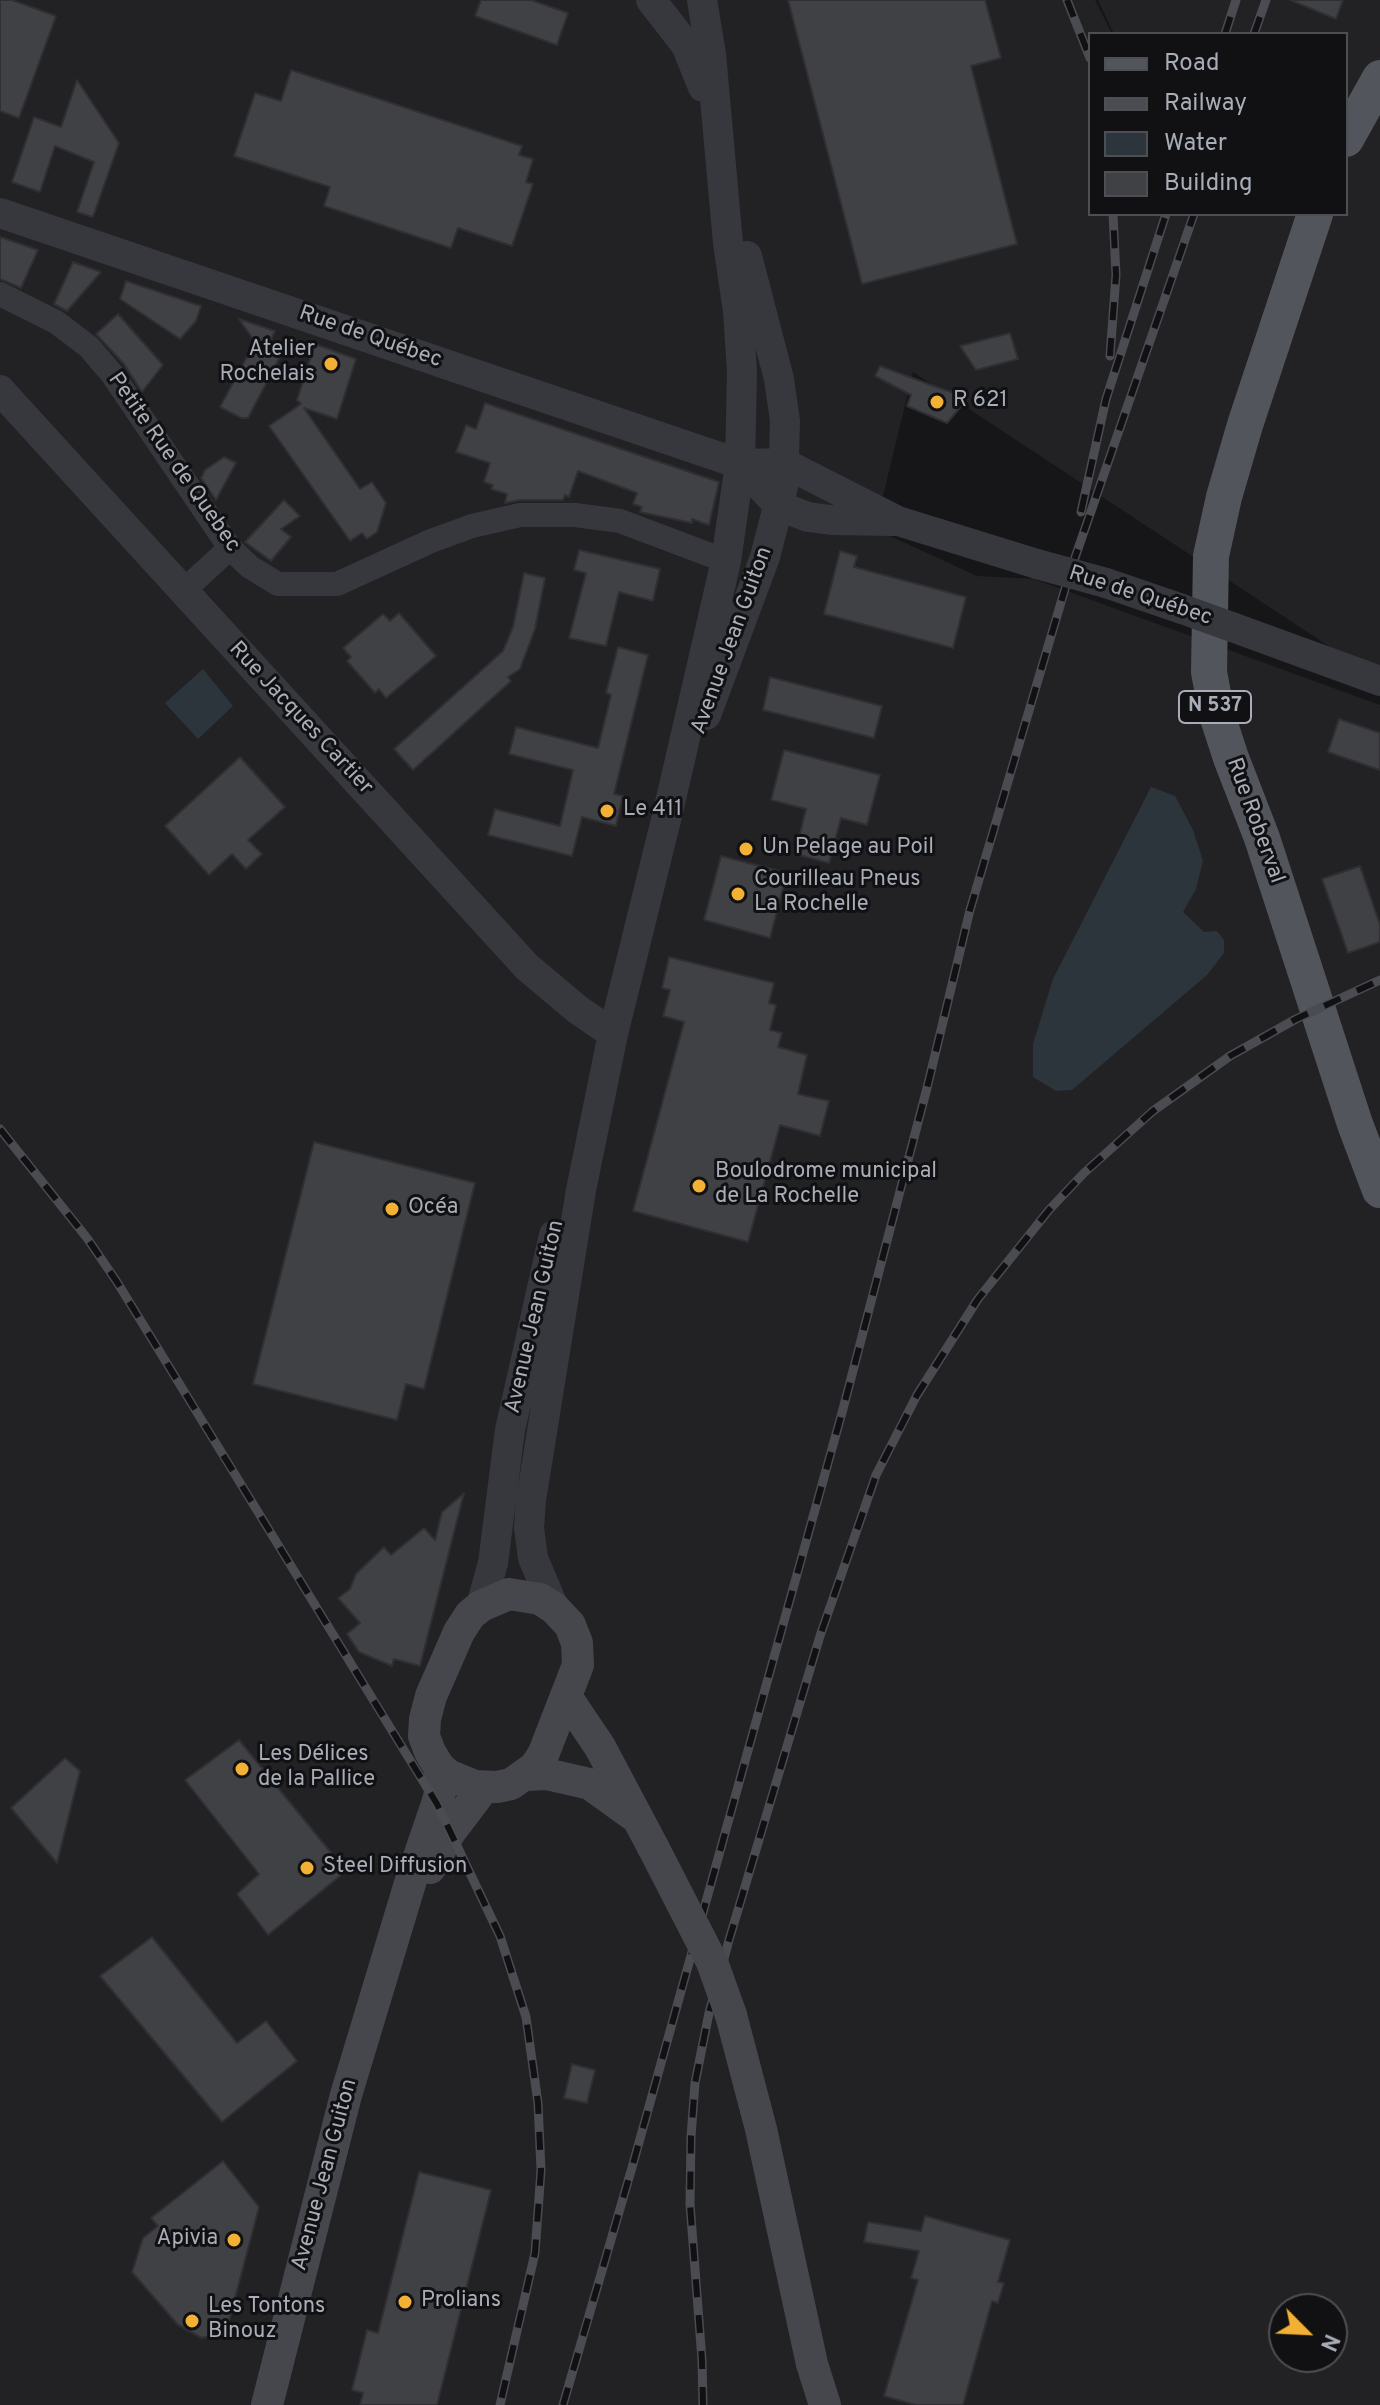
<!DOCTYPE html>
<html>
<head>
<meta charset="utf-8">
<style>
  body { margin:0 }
  #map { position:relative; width:1380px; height:2405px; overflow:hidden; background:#161618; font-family:Overpass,sans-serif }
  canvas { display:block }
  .legend { position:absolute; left:1088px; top:32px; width:260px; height:184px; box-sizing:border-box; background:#111113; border:2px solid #4d4f55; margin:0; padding:10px 14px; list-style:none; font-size:24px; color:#a8adb8 }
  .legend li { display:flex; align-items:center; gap:16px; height:40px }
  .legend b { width:40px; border:2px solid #4d4f55 }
  .north { position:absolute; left:1268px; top:2293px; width:80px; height:80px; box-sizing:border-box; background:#111113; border:2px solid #4d4f55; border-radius:50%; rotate:114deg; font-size:22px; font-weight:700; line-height:32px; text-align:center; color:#a8adb8 }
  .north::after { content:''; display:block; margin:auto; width:28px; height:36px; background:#f2b134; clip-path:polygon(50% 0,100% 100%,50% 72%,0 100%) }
</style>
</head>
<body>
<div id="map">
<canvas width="1380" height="2405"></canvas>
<ul class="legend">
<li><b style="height:10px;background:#53555c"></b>Road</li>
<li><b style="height:10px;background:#4a4c52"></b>Railway</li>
<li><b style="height:22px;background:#2c353c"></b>Water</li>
<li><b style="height:22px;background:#404145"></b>Building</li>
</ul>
<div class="north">N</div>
</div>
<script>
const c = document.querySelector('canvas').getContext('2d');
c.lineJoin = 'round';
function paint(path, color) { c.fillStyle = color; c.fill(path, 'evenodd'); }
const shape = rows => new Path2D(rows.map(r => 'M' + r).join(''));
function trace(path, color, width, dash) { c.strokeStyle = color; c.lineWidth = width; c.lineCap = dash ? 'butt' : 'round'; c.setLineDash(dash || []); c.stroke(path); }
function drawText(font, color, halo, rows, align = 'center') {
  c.font = font + ' Overpass,sans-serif'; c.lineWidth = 6; c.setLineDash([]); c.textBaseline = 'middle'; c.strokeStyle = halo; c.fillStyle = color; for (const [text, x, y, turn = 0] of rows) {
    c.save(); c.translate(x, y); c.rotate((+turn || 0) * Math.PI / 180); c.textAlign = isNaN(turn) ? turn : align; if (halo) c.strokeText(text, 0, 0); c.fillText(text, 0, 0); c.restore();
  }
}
paint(shape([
  [0,0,1095,0,1112,34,1090,34,1090,214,1346,214,1346,34,1114,34,1098,0,1380,0,1380,680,913,372,875,529,977,576,1034,579,1380,705,1380,2405,0,2405],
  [1284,2309,1332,2309,1332,2357,1284,2357]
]), '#222225');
paint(shape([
  [203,669,233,706,198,739,165,703],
  [1151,787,1175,796,1193,830,1203,861,1196,889,1183,912,1204,932,1217,931,1224,940,1224,953,1207,975,1072,1090,1056,1091,1033,1077,1033,1044,1053,979]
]), '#2c353c');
const building = shape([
  [0,0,12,0,56,16,19,118,0,111,0,0],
  [481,0,531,0,568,13,557,45,475,16,481,0],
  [788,0,985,0,1001,58,971,66,1017,244,862,284,788,0],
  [1290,0,1343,0,1336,19,1290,0],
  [291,70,522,146,519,155,533,159,526,182,533,184,512,246,458,228,451,248,324,206,330,187,234,156,255,93,281,101,291,70],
  [77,80,119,143,93,217,77,212,94,162,55,146,40,192,12,182,34,117,61,127,77,80],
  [0,237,38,250,21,288,0,279,0,237],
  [73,262,101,272,67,311,54,304,73,262],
  [126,281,201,306,196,321,180,339,120,299,126,281],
  [118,314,163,365,142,392,124,364,96,334,118,314],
  [239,319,275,331,271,340,281,355,248,418,241,418,220,407,255,342,239,319],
  [1010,333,1018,359,976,370,960,346,1010,333],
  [315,344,356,359,337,419,304,408,360,489,372,482,386,503,377,532,367,539,362,533,350,541,269,426,301,404,297,400,315,344],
  [880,366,931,385,968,398,947,423,907,406,911,395,875,376,880,366],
  [485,403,719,482,709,525,692,519,692,523,640,512,642,507,633,504,637,493,578,471,569,497,565,495,563,500,520,500,505,503,507,494,491,489,493,485,484,482,490,463,456,452,466,425,476,429,485,403],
  [224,457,236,463,216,500,201,478,205,470,224,457],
  [284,500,300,516,281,529,291,537,271,561,245,542,284,500],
  [579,550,660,569,653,601,619,592,606,646,569,638,586,573,574,570,579,550],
  [840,551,857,556,854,567,966,597,953,648,824,614,840,551],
  [524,573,545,578,535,629,520,669,508,677,511,681,413,770,394,749,503,651,513,627,524,573],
  [399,613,436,656,386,698,379,689,375,693,347,661,351,657,343,648,383,614,390,621,399,613],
  [618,647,648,655,614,794,623,796,616,826,582,817,572,856,488,835,495,809,560,826,573,770,509,754,516,727,598,748,611,695,606,693,618,647],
  [770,677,882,706,874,738,763,710,770,677],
  [1339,719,1380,733,1380,770,1328,752,1339,719],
  [784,750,880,775,867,825,841,818,829,863,795,854,806,809,771,800,784,750],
  [240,757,285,807,248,840,262,854,246,869,232,854,209,875,165,826,240,757],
  [721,856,787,873,770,938,704,920,721,856],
  [1360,866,1380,925,1380,942,1348,953,1322,879,1360,866],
  [669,957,774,983,769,1003,776,1005,770,1030,782,1033,778,1047,807,1055,798,1094,829,1101,820,1136,780,1125,748,1242,633,1211,684,1022,663,1016,670,990,662,988,669,957],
  [314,1142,475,1183,424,1389,406,1384,397,1420,253,1384,314,1142],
  [464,1493,420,1666,394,1659,392,1666,359,1652,347,1634,360,1623,338,1598,350,1589,356,1574,384,1547,391,1555,424,1528,435,1540,442,1512,464,1493],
  [239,1740,346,1871,268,1935,237,1894,259,1874,185,1780,239,1740],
  [65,1758,80,1771,57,1863,11,1808,65,1758],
  [152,1937,237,2043,266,2021,297,2061,222,2122,100,1976,152,1937],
  [572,2064,595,2070,587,2103,564,2098,572,2064],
  [223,2161,259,2207,228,2325,216,2334,202,2338,178,2325,132,2272,143,2238,158,2226,151,2218,223,2161],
  [419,2172,491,2190,437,2405,360,2405,363,2393,352,2390,367,2330,378,2333,419,2172],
  [925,2216,1010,2240,998,2282,1004,2283,998,2303,992,2301,963,2405,916,2405,884,2396,918,2280,911,2278,919,2251,864,2242,868,2222,921,2231,925,2216]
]);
paint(building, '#404145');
trace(building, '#303034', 2);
trace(shape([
  [0,294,56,322,89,347,112,374,230,548,250,567,278,584,337,584,431,541,472,526,520,515,575,515,620,521,726,561],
  [183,591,230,548]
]), '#37383d', 24);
trace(shape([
  [651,0,686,45,703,87],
  [0,213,740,464,784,463,898,521,1037,564],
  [0,390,527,967,577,1009,613,1034],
  [740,464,779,506,808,517,831,520,894,521],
  [1106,583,1182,609],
  [1232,627,1380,681],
  [706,715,765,557,783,487,785,421,779,379,747,256],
  [481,1606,493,1563,510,1430,554,1235],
  [554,1608,533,1558,529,1528,531,1500,581,1190,613,1034,667,816,726,561,740,464,742,372,738,311,728,243,711,54,702,0]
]), '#37383d', 30);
trace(shape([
  [509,1594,540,1599,554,1608,570,1625,577,1643,578,1665,543,1755,535,1767,511,1784,497,1787,475,1786,448,1775,439,1767,430,1752,424,1736,425,1719,431,1696,459,1632,470,1615,481,1606,509,1594],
  [567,1698,600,1747,653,1847],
  [527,1775,546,1774,590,1784,633,1815],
  [430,1868,450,1832,484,1787],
  [731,2015,761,2129,812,2364,825,2405],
  [267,2405,346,2095,411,1880,437,1804,441,1789,439,1767]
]), '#45474d', 32);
trace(shape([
  [1346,139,1380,78],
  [1315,214,1245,425,1224,497,1211,556,1209,672,1217,715,1231,758,1262,838,1355,1124,1380,1190]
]), '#53555c', 36);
const rail = shape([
  [1067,0,1090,58],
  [1225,34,1236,0],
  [1254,34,1266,0],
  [1110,356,1116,275,1113,214],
  [1081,512,1106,399,1166,214],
  [0,1129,87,1238,117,1282,437,1804,500,1936,526,2017,538,2103,541,2170,535,2253,500,2405],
  [563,2405,633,2164,843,1409,927,1088,970,910,1070,572,1194,214],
  [703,2405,702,2360,690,2204,691,2137,695,2083,709,2013,729,1940,820,1636,876,1475,917,1395,978,1299,1049,1210,1084,1173,1153,1111,1230,1056,1296,1019,1380,980]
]);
trace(rail, '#4a4c52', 9);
trace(rail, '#111113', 6, [18]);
trace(shape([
  [1037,564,1106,583],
  [1182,609,1232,627]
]), '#37383d', 30);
trace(shape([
  [653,1847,712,1962,731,2015]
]), '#45474d', 32);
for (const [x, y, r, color] of [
  [331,364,8,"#f2b134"],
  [937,402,8,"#f2b134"],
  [607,811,8,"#f2b134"],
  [746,849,8,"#f2b134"],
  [738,894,8,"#f2b134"],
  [699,1186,8,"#f2b134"],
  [392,1209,8,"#f2b134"],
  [242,1769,8,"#f2b134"],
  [307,1868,8,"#f2b134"],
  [234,2240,8,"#f2b134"],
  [405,2302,8,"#f2b134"],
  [192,2321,8,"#f2b134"]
]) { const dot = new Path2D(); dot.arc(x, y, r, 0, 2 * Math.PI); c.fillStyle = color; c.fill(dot); trace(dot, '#111113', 3); }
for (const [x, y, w] of [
  [1215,707,72]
]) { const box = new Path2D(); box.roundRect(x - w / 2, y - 16, w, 32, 6); c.fillStyle = '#111113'; c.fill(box); trace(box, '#a8adb8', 2); }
drawText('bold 20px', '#a8adb8', null, [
  ["N 537",1215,707]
]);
drawText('22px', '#a8adb8', '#111113', [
  ["Rue de Québec",370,338,19],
  ["Petite Rue de Quebec",173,463,55],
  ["Rue de Québec",1140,597,18],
  ["Avenue Jean Guiton",733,641,-70],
  ["Rue Jacques Cartier",300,719,47],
  ["Rue Roberval",1254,821,70],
  ["Avenue Jean Guiton",536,1317,-77],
  ["Avenue Jean Guiton",326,2175,-75]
]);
drawText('22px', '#a8adb8', '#111113', [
  ["Atelier",315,351,"right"],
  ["Rochelais",315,376,"right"],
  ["R 621",953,402],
  ["Le 411",623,811],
  ["Un Pelage au Poil",762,849],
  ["Courilleau Pneus",754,881],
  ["La Rochelle",754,906],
  ["Boulodrome municipal",715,1173],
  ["de La Rochelle",715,1198],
  ["Océa",408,1209],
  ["Les Délices",258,1756],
  ["de la Pallice",258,1781],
  ["Steel Diffusion",323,1868],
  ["Apivia",218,2240,"right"],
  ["Prolians",421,2302],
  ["Les Tontons",208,2308],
  ["Binouz",208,2333]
], 'left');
</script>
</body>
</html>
